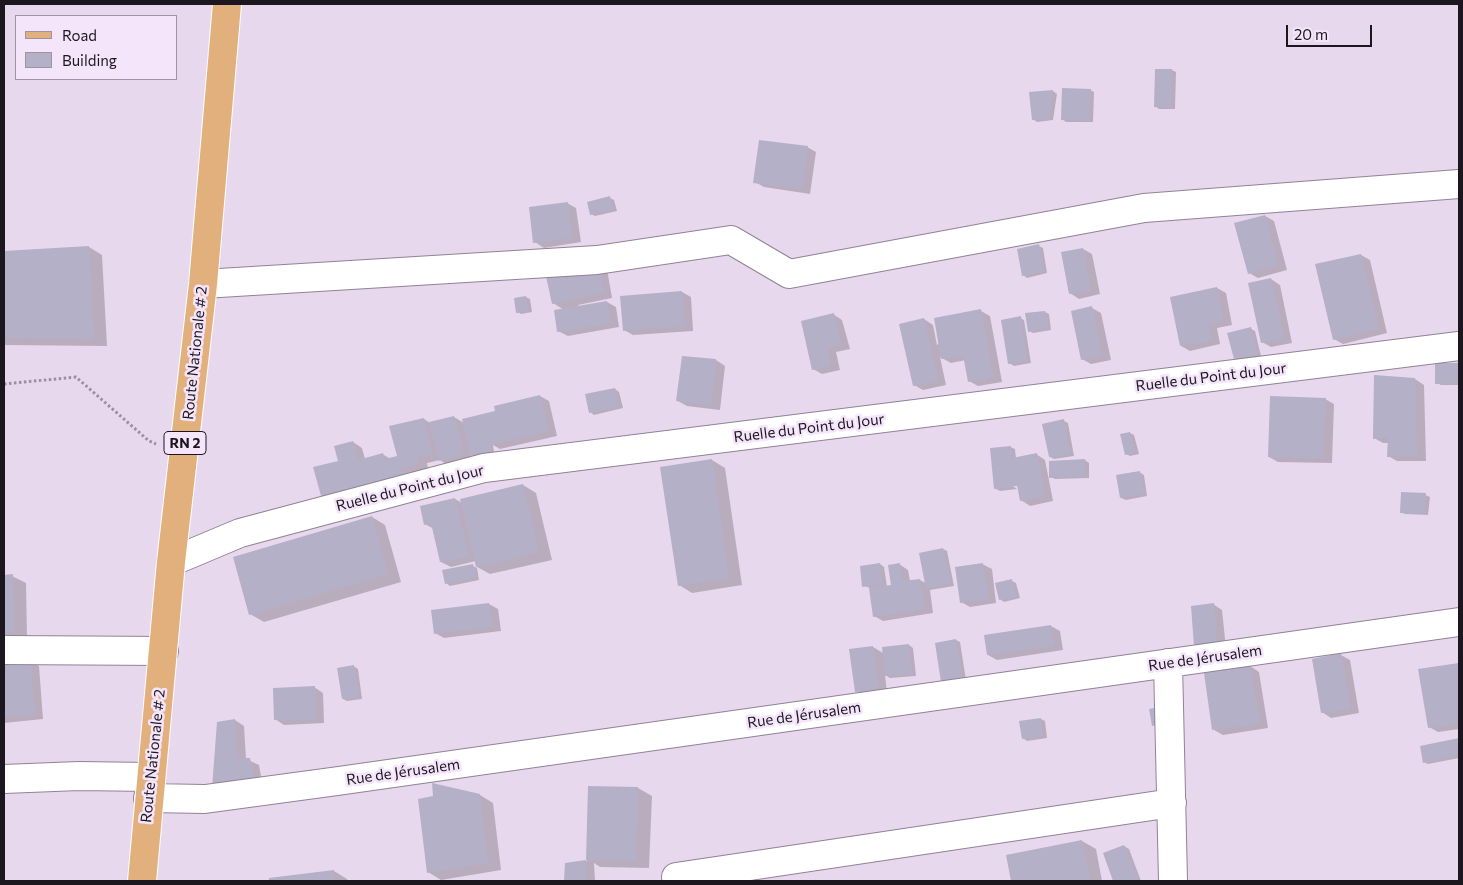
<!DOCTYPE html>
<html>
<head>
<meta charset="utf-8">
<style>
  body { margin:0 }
  #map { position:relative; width:1463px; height:885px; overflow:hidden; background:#e8d8ed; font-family:Commissioner,sans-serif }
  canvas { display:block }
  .frame { position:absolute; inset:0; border:5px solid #1c171e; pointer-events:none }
  .legend { position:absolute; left:15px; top:15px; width:162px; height:65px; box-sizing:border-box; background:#f5e5fb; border:1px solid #9e93a3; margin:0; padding:6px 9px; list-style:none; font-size:15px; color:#1c171e }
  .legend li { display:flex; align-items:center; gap:10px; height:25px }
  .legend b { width:25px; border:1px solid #9e93a3 }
  .scale { position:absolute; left:1286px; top:25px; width:86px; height:22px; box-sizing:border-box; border:2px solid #1c171e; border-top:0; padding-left:6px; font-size:15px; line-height:18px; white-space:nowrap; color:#1c171e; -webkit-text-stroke:4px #f5e5fb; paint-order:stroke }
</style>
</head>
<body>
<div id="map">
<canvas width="1463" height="885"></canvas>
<div class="frame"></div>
<ul class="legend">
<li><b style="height:6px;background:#e2b07c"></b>Road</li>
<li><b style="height:14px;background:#b3b0c8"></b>Building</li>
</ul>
<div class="scale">20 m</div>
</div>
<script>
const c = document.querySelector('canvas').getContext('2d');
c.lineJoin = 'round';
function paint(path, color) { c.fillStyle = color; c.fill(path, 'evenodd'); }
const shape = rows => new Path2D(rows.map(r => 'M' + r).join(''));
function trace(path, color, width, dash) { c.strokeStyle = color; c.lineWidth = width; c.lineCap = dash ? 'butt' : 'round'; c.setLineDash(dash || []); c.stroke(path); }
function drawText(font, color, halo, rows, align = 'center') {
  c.font = font + ' Commissioner,sans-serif'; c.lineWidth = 5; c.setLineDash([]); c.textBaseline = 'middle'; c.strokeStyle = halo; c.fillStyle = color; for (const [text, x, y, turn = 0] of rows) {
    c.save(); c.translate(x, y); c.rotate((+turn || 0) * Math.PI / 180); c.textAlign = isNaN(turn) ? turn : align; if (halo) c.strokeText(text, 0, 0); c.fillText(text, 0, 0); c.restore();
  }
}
paint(shape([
  [1172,70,1176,72,1175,109,1159,109,1155,106],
  [1090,90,1094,92,1093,122,1066,122,1062,119],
  [1053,91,1057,94,1053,120,1037,122,1033,119,1030,93],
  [807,147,816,152,810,194,764,187,755,182],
  [610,198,614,200,617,211,595,216,591,214],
  [567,203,576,208,581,242,544,248,535,242],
  [1265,216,1274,221,1287,270,1258,278,1249,273],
  [1039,246,1043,248,1047,273,1027,278,1023,275],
  [89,247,102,255,107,346,4,345,4,252],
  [1083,249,1092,254,1100,294,1079,299,1070,293],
  [1361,255,1370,260,1387,333,1343,344,1334,339],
  [606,263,612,298,578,305,579,307,607,302,616,307,619,327,568,336,558,331,564,310,553,303],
  [1271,279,1280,285,1292,343,1271,347,1262,342],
  [1217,288,1226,293,1232,325,1217,328,1220,344,1190,351,1181,346],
  [682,292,691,297,693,331,633,335,624,330],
  [526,297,530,299,532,312,521,314,517,312],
  [1092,308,1101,313,1111,360,1091,364,1082,359],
  [981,311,990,316,1002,382,978,386,969,381,966,360,951,363,940,357,946,385,923,390,914,385,924,319,933,325,937,345],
  [1045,312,1049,314,1051,330,1033,333,1029,331],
  [833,314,842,320,850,349,836,352,840,370,822,374,813,369],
  [1020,318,1024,320,1031,363,1014,366,1009,363],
  [1251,329,1255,331,1261,356,1239,361,1235,359],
  [683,357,716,360,725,366,720,410,687,406,678,401],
  [1457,364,1459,365,1459,385,1441,385,1437,383],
  [1415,379,1424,385,1426,461,1397,461,1388,456,1389,443,1383,443,1374,438],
  [615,389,619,392,623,408,594,415,590,412],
  [540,396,549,401,557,436,500,449,493,445,494,452,475,457,471,455,473,459,449,466,440,460,427,463,428,469,409,473,412,486,339,462,353,442,362,448,365,459,382,454,391,459,398,457,424,419,430,423,454,417,464,423],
  [1325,399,1334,404,1332,463,1278,462,1269,457],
  [1064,421,1068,423,1074,456,1054,459,1050,457],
  [1130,433,1134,435,1139,454,1130,456,1126,454,1122,435],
  [1010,447,1015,449,1016,459,1036,454,1045,460,1053,501,1030,506,1021,500,1018,487,1011,482,1010,484,1017,489,1000,491,996,489],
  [712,460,725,468,742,585,692,593,679,585],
  [1085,460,1089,463,1089,478,1055,479,1051,477],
  [1139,472,1144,475,1147,496,1126,500,1121,498],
  [523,485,536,493,552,560,490,574,477,567,476,561,451,567,441,562,434,529,425,524,455,499,462,503],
  [1425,495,1430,497,1428,515,1405,514,1401,512],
  [372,517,385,525,401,582,264,622,250,614],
  [943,549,947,551,954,586,930,590,933,613,883,621,874,616,870,588,864,586,880,564,884,567,887,587,892,586,899,564,908,570,910,581,920,580,927,584],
  [982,564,992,569,996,603,970,607,961,602],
  [473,566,477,568,479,580,450,586,446,583],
  [4,576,12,576,26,583,27,639,4,639],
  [1012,581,1016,583,1020,598,1004,602,1000,599],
  [489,604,498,609,501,631,444,638,435,633,432,611],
  [1213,604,1222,610,1226,648,1204,650],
  [1051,626,1060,631,1063,650,997,660,988,655,986,636],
  [956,640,960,642,966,680,942,681],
  [909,645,913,648,916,676,890,678,885,675,887,693,865,696,856,691,873,647,883,653],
  [1341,655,1350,660,1359,713,1331,718,1322,712],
  [30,661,39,666,43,719,4,723,4,663],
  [1459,664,1459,729,1438,732,1429,727,1420,670],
  [353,666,358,669,362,699,347,701,343,699],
  [1250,666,1259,672,1268,728,1223,735,1214,730],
  [314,687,323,693,324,723,284,725,275,719],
  [1041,719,1045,721,1047,738,1027,741,1023,738],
  [235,720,244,726,246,759,259,765,263,787,222,793],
  [1459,739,1459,758,1428,764,1424,762,1421,747],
  [589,787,638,788,652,796,649,868,600,867,594,863,595,881,565,881,566,864,587,861],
  [480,795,493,803,501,870,441,880,428,872],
  [1082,841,1096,849,1102,881,1012,881,1007,856],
  [1124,846,1129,849,1141,881,1114,881,1104,854],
  [334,871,347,879,348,881,270,881,270,879]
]), '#0003');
paint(shape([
  [1155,69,1172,69,1171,108,1154,107],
  [1062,88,1091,89,1089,121,1061,120],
  [1053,90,1049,119,1032,120,1029,92],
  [759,140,808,146,802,189,753,183],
  [610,196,613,209,590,215,587,202],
  [568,202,572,238,533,243,529,207],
  [1265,215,1278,265,1248,274,1234,223],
  [1039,244,1044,271,1022,276,1017,249],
  [89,246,94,339,4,338,4,251],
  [1083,248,1091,290,1069,294,1061,252],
  [1361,254,1379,329,1333,340,1315,264],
  [597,257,604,293,552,304,544,267],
  [1271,278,1284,338,1261,343,1248,283],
  [1217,287,1223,321,1208,324,1212,340,1180,346,1170,297],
  [682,291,685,326,623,331,620,296],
  [526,296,528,311,516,313,514,298],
  [607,301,610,323,557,332,554,310],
  [1092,306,1102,355,1081,360,1071,311],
  [981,309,993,377,968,382,963,355,941,359,934,318],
  [1045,311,1048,328,1028,332,1025,313],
  [834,313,841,344,827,348,831,365,812,370,801,321],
  [1021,316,1027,361,1008,364,1001,320],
  [924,318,938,380,913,386,899,324],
  [1251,327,1258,354,1234,359,1227,333],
  [682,356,716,359,711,405,676,401],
  [1435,363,1458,363,1458,383,1435,384],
  [1374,375,1415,378,1417,456,1387,457,1388,437,1373,439],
  [615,388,619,406,589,413,585,394],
  [540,395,549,431,490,445,491,450,470,455,462,419,495,411,494,406],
  [1270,396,1326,398,1323,459,1268,457],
  [454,416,464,454,439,461,429,422],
  [424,418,432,455,418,458,419,464,400,468,404,481,323,503,313,467,338,461,334,446,353,441,358,460,383,453,385,459,397,456,389,426],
  [1064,419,1070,454,1049,457,1042,424],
  [1130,432,1135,452,1125,455,1120,434],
  [1011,446,1012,458,1037,453,1045,496,1020,501,1015,474,1016,486,994,489,990,448],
  [712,459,729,578,678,586,660,467],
  [1085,459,1085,476,1049,478,1049,461],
  [1140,471,1144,494,1120,498,1116,475],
  [523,484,539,552,476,567,460,499],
  [1401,492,1426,493,1424,514,1400,513],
  [455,498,469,556,440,562,431,523,424,525,420,506],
  [372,516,388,574,249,615,233,557],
  [943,548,951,584,926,589,919,553],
  [880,563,883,584,862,587,860,566],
  [900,563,902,581,920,579,925,609,873,617,869,588,891,585,888,565],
  [983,563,988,599,960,603,955,567],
  [473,564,476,578,445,584,442,570],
  [13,574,14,632,4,632,4,575],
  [1012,579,1016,597,999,600,995,583],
  [489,603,492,626,434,634,431,610],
  [1214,603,1217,644,1194,646,1191,606],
  [1051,625,1054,646,987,655,984,635],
  [956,639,962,678,941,682,935,643],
  [909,644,912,674,885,676,882,647],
  [873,646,879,688,855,692,849,649],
  [1341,653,1350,708,1321,713,1312,659],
  [30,659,35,715,4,717,4,662],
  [1459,663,1459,723,1428,728,1418,669],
  [354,665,359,697,342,699,337,668],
  [1250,665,1260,723,1212,730,1204,673],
  [315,686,316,719,274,720,273,688],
  [1164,706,1167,723,1152,726,1149,709],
  [1041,718,1043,736,1022,739,1019,721],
  [235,719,237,758,250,758,255,782,212,788,217,722],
  [1459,738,1459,755,1423,763,1420,746],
  [432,783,480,794,488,863,427,873,418,799,433,796],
  [588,786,638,787,636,861,586,860,586,881,564,881,565,863,586,860],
  [1082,840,1090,881,1011,881,1006,855],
  [1124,845,1138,879,1113,881,1103,853],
  [334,870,335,881,269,881,269,878]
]), '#b3b0c8');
const street = shape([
  [203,284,597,260,731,240,789,274,1144,208,1459,184],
  [171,562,240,533,484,468,1459,346],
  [4,650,164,651],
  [1168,663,1173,881],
  [4,779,79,776,150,777],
  [148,798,205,799,338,781,1459,622],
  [676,877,1172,803]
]);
const primary = shape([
  [142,881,171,562,203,284,227,4]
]);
trace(street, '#918296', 30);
trace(primary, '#fff', 30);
trace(shape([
  [4,384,76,377,149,441,156,444]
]), '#9b8f9f', 3, [2.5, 2.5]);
trace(street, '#fff', 28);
trace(primary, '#e2b07c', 28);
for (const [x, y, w] of [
  [185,443,42]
]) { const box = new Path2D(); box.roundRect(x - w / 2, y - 11.5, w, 23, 4); c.fillStyle = '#f5e5fb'; c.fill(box); trace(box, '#1c171e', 1); }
drawText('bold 14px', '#1c171e', null, [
  ["RN 2",185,443]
]);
drawText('15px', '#1c171e', '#f5e5fb', [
  ["Route Nationale # 2",195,353,-84],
  ["Ruelle du Point du Jour",1211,377,-7],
  ["Ruelle du Point du Jour",809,428,-7],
  ["Ruelle du Point du Jour",410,488,-14],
  ["Rue de Jérusalem",1205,658,-8],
  ["Rue de Jérusalem",804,715,-8],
  ["Route Nationale # 2",153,756,-84],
  ["Rue de Jérusalem",403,772,-8]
]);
</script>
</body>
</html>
